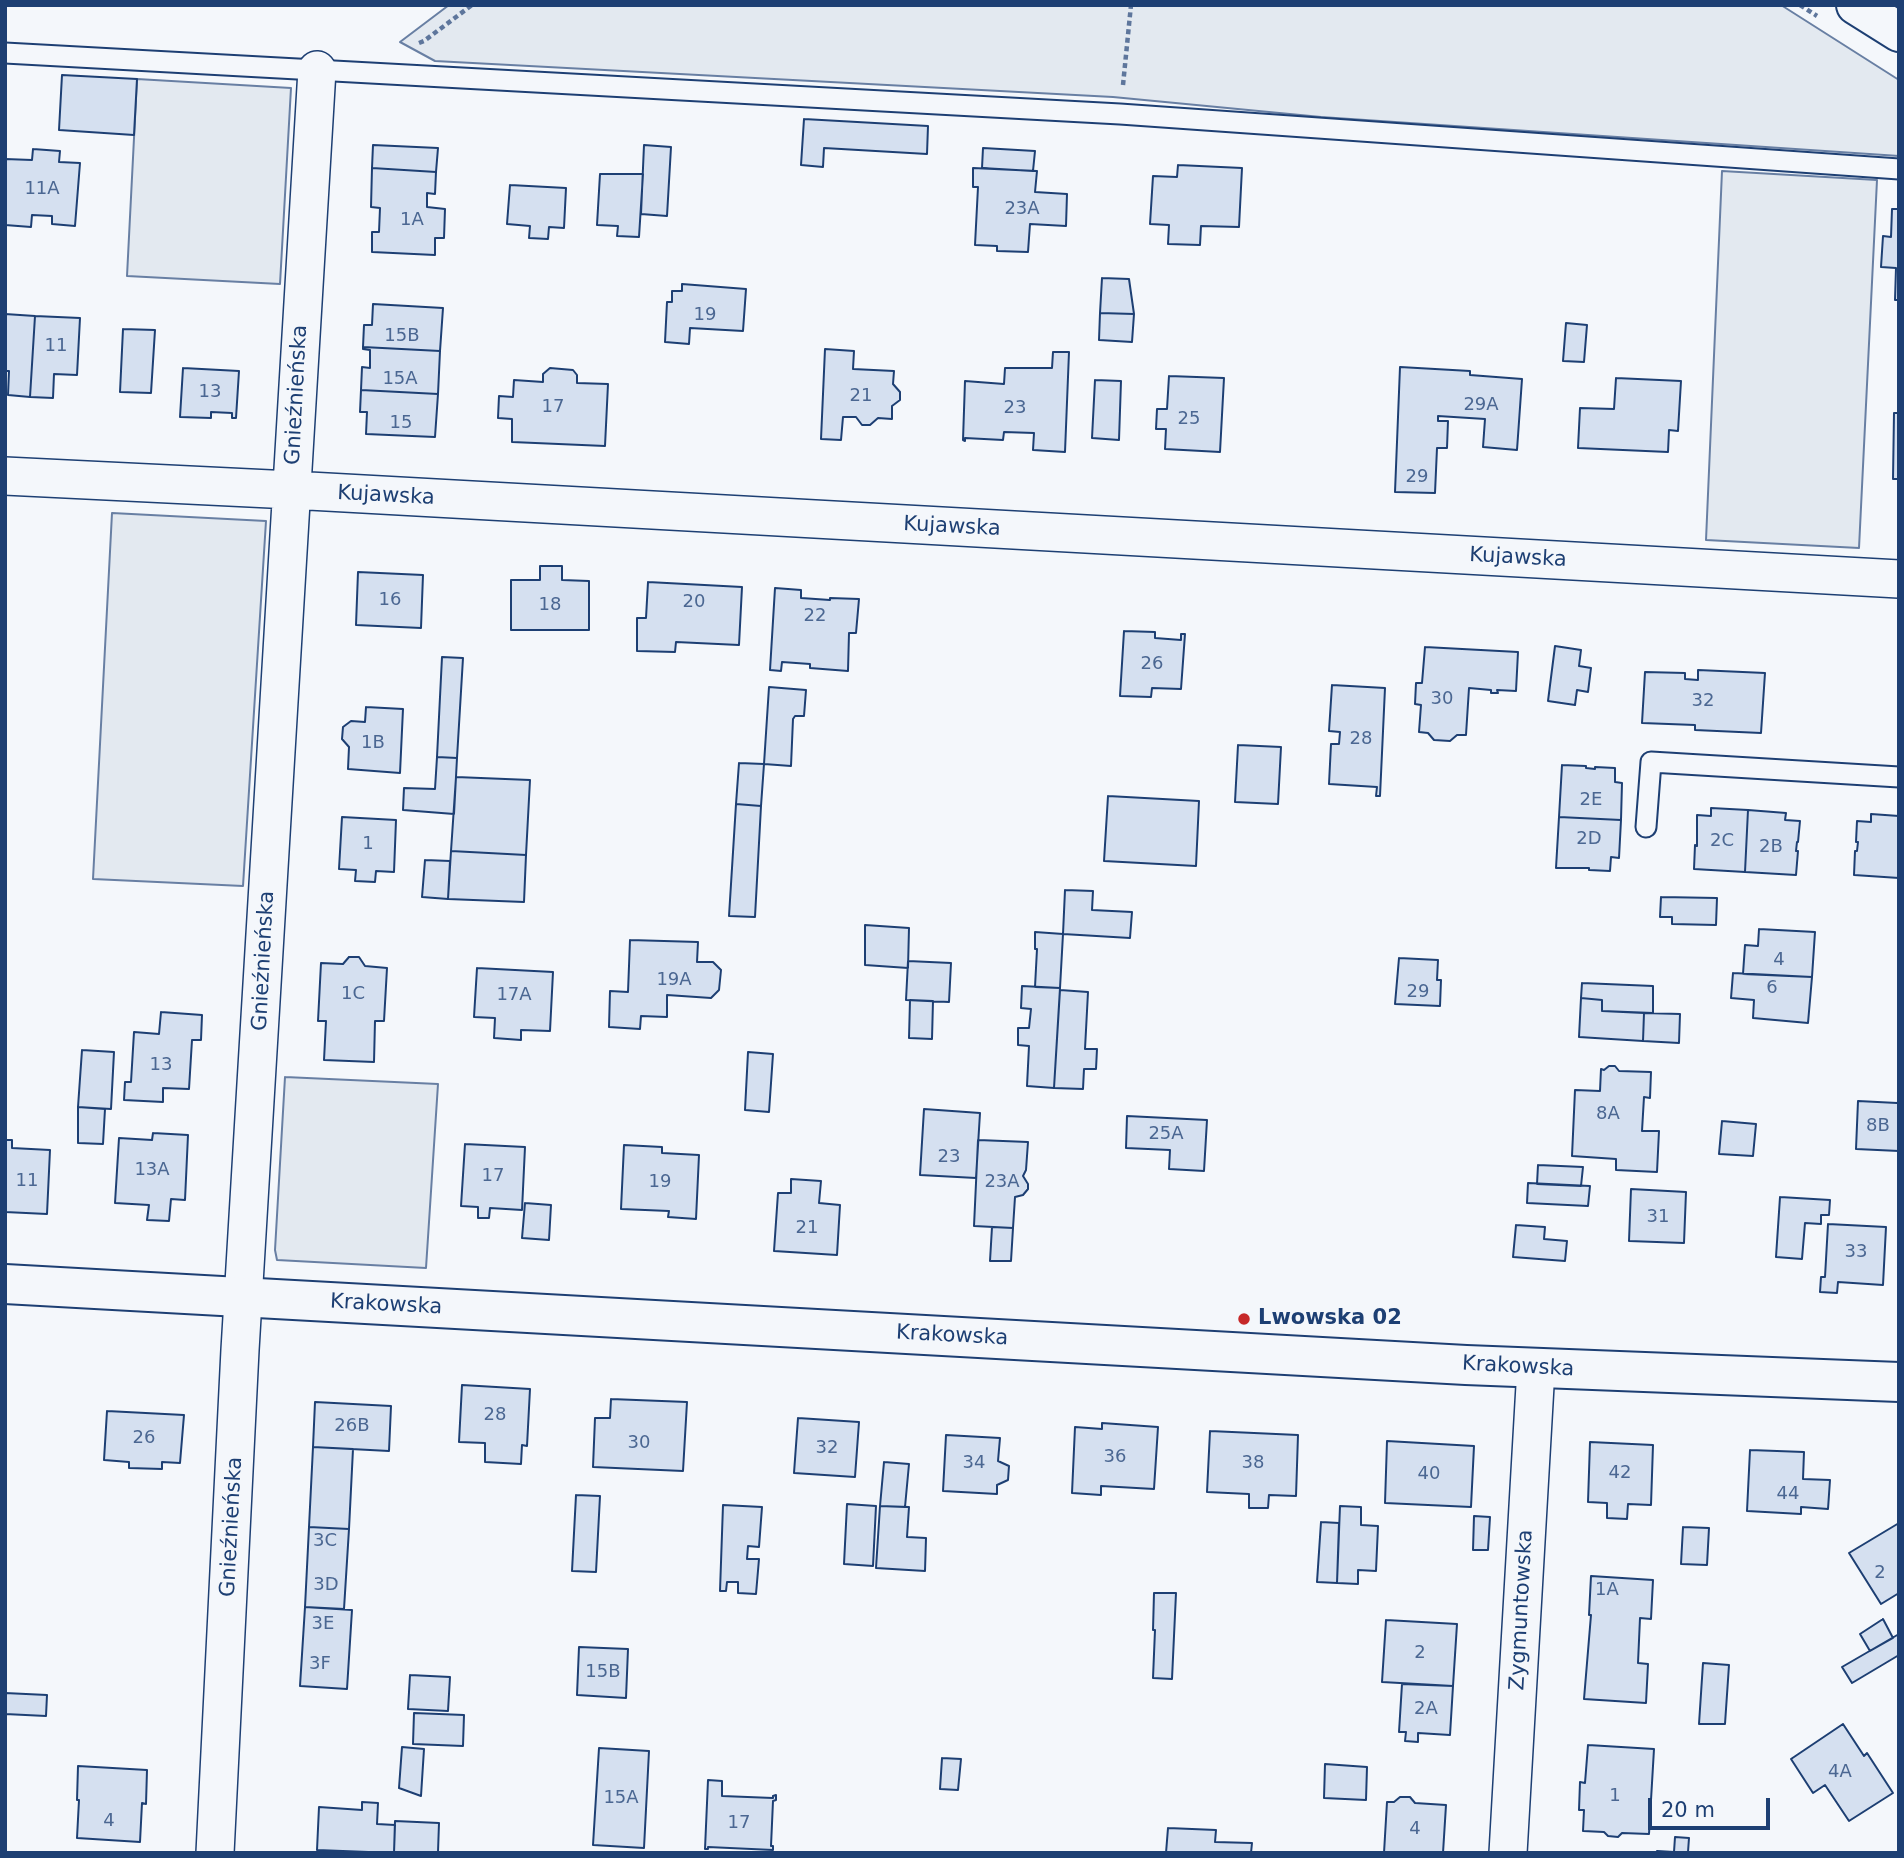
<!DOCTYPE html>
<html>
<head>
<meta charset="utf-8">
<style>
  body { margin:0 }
  #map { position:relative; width:1904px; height:1858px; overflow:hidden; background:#f4f7fb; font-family:"DejaVu Sans",sans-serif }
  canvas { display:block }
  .frame { position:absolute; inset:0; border:7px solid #1d3f73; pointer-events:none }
  .scale { position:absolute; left:1648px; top:1798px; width:122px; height:32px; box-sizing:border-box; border:4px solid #1d3f73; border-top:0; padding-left:9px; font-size:21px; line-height:24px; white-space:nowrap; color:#1d3f73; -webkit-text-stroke:5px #f4f7fb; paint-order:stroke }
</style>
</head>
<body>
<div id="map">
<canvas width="1904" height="1858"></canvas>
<div class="frame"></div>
<div class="scale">20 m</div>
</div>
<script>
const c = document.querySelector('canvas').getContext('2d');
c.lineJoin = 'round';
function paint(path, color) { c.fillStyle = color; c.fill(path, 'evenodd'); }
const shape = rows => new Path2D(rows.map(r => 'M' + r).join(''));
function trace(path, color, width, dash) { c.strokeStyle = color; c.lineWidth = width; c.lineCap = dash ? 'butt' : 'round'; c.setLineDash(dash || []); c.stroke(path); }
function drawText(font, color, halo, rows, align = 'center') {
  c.font = font + ' "DejaVu Sans",sans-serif'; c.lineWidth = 5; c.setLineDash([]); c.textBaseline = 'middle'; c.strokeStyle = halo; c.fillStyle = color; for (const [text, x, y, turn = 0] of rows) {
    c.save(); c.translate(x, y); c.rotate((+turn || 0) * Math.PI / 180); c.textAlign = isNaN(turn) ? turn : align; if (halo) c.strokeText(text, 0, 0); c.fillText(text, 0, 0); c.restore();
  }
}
const green = shape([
  [449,5,1781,5,1899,80,1899,156,1321,117,1113,97,435,61,400,42,449,5],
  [137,79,291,88,280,284,127,276,137,79],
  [1722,171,1877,180,1859,548,1706,540,1722,171],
  [112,513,266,521,243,886,93,879,112,513],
  [285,1077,438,1084,426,1268,277,1260,275,1250,285,1077]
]);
paint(green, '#e3e9f0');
trace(green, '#687fa3', 2);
const building = shape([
  [62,75,137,79,134,135,59,130,62,75],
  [804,119,928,126,927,154,824,148,823,167,801,165,804,119],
  [373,145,438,148,436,172,372,168,373,145],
  [644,145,671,147,667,216,641,214,644,145],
  [983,148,1035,151,1033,171,982,168,983,148],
  [33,149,60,151,59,162,80,163,75,226,52,224,52,216,32,215,31,227,5,225,5,159,32,160,33,149],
  [1178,165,1242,168,1239,227,1201,226,1200,245,1168,244,1169,225,1150,224,1153,176,1177,177,1178,165],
  [372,168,436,172,435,194,427,193,427,207,445,209,444,238,435,238,435,255,372,252,372,232,379,232,380,208,371,207,372,168],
  [973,168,1037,171,1035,192,1067,194,1066,226,1030,224,1028,252,997,251,997,246,975,245,978,187,973,187,973,168],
  [600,174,643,174,639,237,617,236,618,226,597,225,600,174],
  [510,185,566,188,564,228,549,227,548,239,529,238,530,226,507,224,510,185],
  [1892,209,1899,209,1899,300,1895,300,1896,268,1881,267,1883,236,1891,237,1892,209],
  [1102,278,1129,279,1134,314,1100,313,1102,278],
  [682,284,746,289,743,331,690,328,689,344,665,342,667,302,672,302,672,291,682,291,682,284],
  [373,304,443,308,440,351,363,347,364,325,372,325,373,304],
  [1100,313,1134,314,1132,342,1099,340,1100,313],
  [5,314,35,316,30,397,8,395,9,371,5,371,5,314],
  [35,316,80,318,77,375,54,374,53,398,30,397,35,316],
  [1566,323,1587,325,1584,362,1563,361,1566,323],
  [123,329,155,330,151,393,120,392,123,329],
  [363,347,440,351,438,394,361,390,362,367,370,368,370,350,363,349,363,347],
  [825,349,854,351,853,369,894,371,893,384,900,392,900,400,892,406,892,419,878,418,870,425,862,425,856,417,843,417,841,440,821,439,825,349],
  [1053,352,1069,352,1065,452,1033,450,1034,433,1004,432,1003,440,965,438,965,441,963,440,965,381,1004,384,1005,368,1052,368,1053,352],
  [1400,367,1470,371,1470,375,1522,379,1517,450,1483,447,1485,419,1438,416,1438,421,1448,421,1447,448,1437,448,1435,493,1395,492,1400,367],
  [183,368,239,371,236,418,232,418,232,413,211,412,211,418,180,417,183,368],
  [550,368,573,370,577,375,577,383,608,384,605,446,512,442,512,419,498,418,499,396,513,397,514,380,543,382,543,374,550,368],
  [1169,376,1224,378,1220,452,1165,449,1166,429,1156,429,1157,409,1167,409,1169,376],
  [1616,378,1681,381,1678,431,1669,430,1668,452,1578,448,1580,408,1614,409,1616,378],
  [1095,380,1121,381,1119,440,1092,438,1095,380],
  [361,390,438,394,435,437,366,434,367,412,360,412,361,390],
  [1894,413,1899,413,1899,479,1893,479,1894,413],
  [540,566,562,566,562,580,589,581,589,630,511,630,511,580,540,580,540,566],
  [358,572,423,575,421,628,356,625,358,572],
  [648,582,742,587,739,645,676,642,675,652,637,651,637,618,646,618,648,582],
  [775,588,801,590,801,598,830,600,830,598,859,599,856,633,849,633,848,671,810,668,810,664,782,662,781,671,770,670,775,588],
  [1124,631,1155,632,1155,638,1181,640,1181,634,1185,634,1181,689,1152,688,1151,697,1120,696,1124,631],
  [1555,646,1581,650,1579,666,1591,668,1588,692,1577,690,1575,705,1548,701,1555,646],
  [1425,647,1518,652,1516,691,1497,690,1498,693,1491,693,1491,690,1469,688,1466,735,1457,735,1450,741,1434,740,1428,733,1419,732,1421,705,1415,704,1416,683,1422,683,1425,647],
  [442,657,463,658,457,758,437,757,442,657],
  [1698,670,1765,673,1761,733,1695,730,1695,725,1642,723,1645,672,1685,673,1685,679,1698,680,1698,670],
  [1332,685,1385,688,1380,796,1376,796,1377,787,1329,784,1331,744,1339,744,1340,732,1329,731,1332,685],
  [769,687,806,690,804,716,795,716,793,719,791,766,764,764,769,687],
  [366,707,403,709,400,773,348,769,349,747,342,739,343,727,351,721,365,722,366,707],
  [1238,745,1281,747,1278,804,1235,802,1238,745],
  [437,757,457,758,454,814,403,810,404,788,435,789,437,757],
  [739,763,764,764,761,806,736,804,739,763],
  [1562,765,1586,766,1586,768,1595,769,1595,767,1615,768,1615,782,1622,783,1621,820,1559,817,1562,765],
  [456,777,530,780,526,855,451,851,456,777],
  [1108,796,1199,801,1196,866,1104,861,1108,796],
  [736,804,761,806,755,917,729,916,736,804],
  [1711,808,1748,810,1745,872,1694,869,1695,845,1697,846,1697,815,1711,816,1711,808],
  [1748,810,1786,813,1785,820,1800,821,1798,842,1797,842,1796,851,1798,851,1796,875,1745,872,1748,810],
  [1871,814,1899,816,1899,878,1854,875,1855,851,1857,851,1858,842,1856,842,1857,821,1871,822,1871,814],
  [342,817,396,820,394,872,376,871,375,882,355,881,356,870,339,869,342,817],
  [1559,817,1621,820,1619,858,1611,857,1610,871,1589,870,1589,868,1556,868,1559,817],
  [451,851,526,855,524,902,448,899,451,851],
  [425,860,450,861,448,899,422,897,425,860],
  [1065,890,1093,891,1092,910,1132,912,1130,938,1063,934,1065,890],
  [1661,897,1717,898,1716,925,1672,924,1672,917,1660,917,1661,897],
  [865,925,909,928,908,968,865,965,865,925],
  [1759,929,1815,932,1812,977,1743,974,1745,945,1758,946,1759,929],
  [1035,932,1063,934,1060,988,1035,987,1037,949,1035,949,1035,932],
  [630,940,698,942,697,962,713,962,721,970,719,990,711,998,667,995,667,1017,641,1016,640,1029,609,1027,610,991,628,992,630,940],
  [349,957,359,957,365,966,387,968,384,1021,375,1021,374,1062,324,1060,326,1021,318,1021,321,963,343,964,349,957],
  [1399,958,1438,960,1437,980,1441,980,1440,1006,1395,1004,1399,958],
  [908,961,951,963,949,1002,906,1000,908,961],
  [477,968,553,972,550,1031,521,1030,521,1040,494,1038,495,1018,474,1017,477,968],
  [1733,973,1812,977,1808,1023,1753,1018,1754,1000,1731,998,1733,973],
  [1582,983,1653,986,1653,1013,1602,1011,1602,1000,1581,998,1582,983],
  [1022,986,1060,988,1054,1088,1027,1086,1029,1046,1018,1045,1018,1028,1029,1028,1031,1009,1021,1008,1022,986],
  [1060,990,1088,992,1085,1049,1097,1049,1096,1069,1084,1069,1083,1089,1054,1088,1060,990],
  [1581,998,1602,1000,1602,1011,1644,1013,1643,1041,1579,1037,1581,998],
  [910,1000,933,1001,932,1039,909,1038,910,1000],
  [161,1012,202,1015,201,1040,192,1040,189,1089,163,1088,163,1102,124,1100,125,1082,131,1082,134,1032,159,1034,161,1012],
  [1644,1013,1680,1014,1679,1043,1643,1041,1644,1013],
  [82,1050,114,1052,111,1109,78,1107,82,1050],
  [748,1052,773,1054,769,1112,745,1110,748,1052],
  [1609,1066,1615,1066,1619,1071,1651,1072,1650,1098,1644,1097,1642,1131,1659,1131,1657,1172,1616,1170,1616,1159,1572,1156,1575,1090,1600,1091,1601,1069,1604,1070,1609,1066],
  [1858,1101,1897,1103,1899,1102,1899,1151,1856,1149,1858,1101],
  [78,1107,105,1109,103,1144,78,1143,78,1107],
  [924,1109,980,1113,976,1178,920,1175,924,1109],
  [1127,1116,1207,1120,1204,1171,1169,1169,1170,1150,1126,1148,1127,1116],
  [1722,1121,1756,1124,1753,1156,1719,1154,1722,1121],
  [153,1133,188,1135,185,1200,171,1199,169,1221,147,1220,149,1205,115,1203,119,1138,152,1140,153,1133],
  [5,1140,12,1140,12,1148,50,1150,47,1214,5,1212,5,1140],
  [978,1140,1028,1142,1026,1170,1023,1176,1028,1184,1028,1189,1023,1195,1015,1197,1013,1228,974,1226,978,1140],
  [465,1144,525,1147,522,1210,490,1208,489,1218,478,1218,478,1207,461,1206,465,1144],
  [624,1145,662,1147,662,1153,699,1155,696,1219,668,1217,669,1211,621,1209,624,1145],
  [1538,1165,1583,1167,1581,1186,1537,1184,1538,1165],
  [791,1179,821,1181,819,1203,840,1205,837,1255,774,1251,778,1193,791,1193,791,1179],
  [1528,1183,1590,1186,1588,1206,1527,1203,1528,1183],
  [1631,1189,1686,1192,1684,1243,1629,1241,1631,1189],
  [1780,1197,1830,1200,1829,1215,1821,1215,1821,1224,1805,1223,1802,1259,1776,1257,1780,1197],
  [525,1203,551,1205,549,1240,522,1238,525,1203],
  [1828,1224,1886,1227,1883,1285,1838,1282,1837,1293,1820,1292,1821,1277,1825,1277,1828,1224],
  [1516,1225,1545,1227,1544,1239,1567,1241,1565,1261,1513,1257,1516,1225],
  [992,1227,1013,1228,1011,1261,990,1261,992,1227],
  [462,1385,530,1389,527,1446,522,1445,521,1464,485,1462,485,1443,459,1442,462,1385],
  [611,1399,687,1402,683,1471,593,1467,595,1418,610,1418,611,1399],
  [315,1402,391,1406,389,1451,313,1447,315,1402],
  [107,1411,184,1415,180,1463,162,1462,162,1469,129,1468,129,1462,104,1460,107,1411],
  [798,1418,859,1422,855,1477,794,1473,798,1418],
  [1102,1423,1158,1427,1154,1489,1101,1486,1101,1495,1072,1493,1075,1427,1102,1429,1102,1423],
  [1210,1431,1298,1435,1296,1496,1269,1495,1268,1508,1249,1508,1249,1494,1207,1492,1210,1431],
  [946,1435,1000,1438,998,1461,1009,1466,1008,1480,997,1485,997,1494,943,1491,946,1435],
  [1387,1441,1474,1446,1471,1507,1385,1503,1387,1441],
  [1590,1442,1653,1445,1651,1505,1628,1504,1627,1519,1607,1518,1607,1503,1588,1502,1590,1442],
  [313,1447,353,1449,349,1529,309,1527,313,1447],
  [1750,1450,1804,1452,1803,1479,1830,1480,1828,1509,1801,1507,1801,1514,1747,1511,1750,1450],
  [884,1462,909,1464,905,1507,880,1506,884,1462],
  [576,1495,600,1496,596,1572,572,1571,576,1495],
  [847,1504,876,1506,873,1566,844,1564,847,1504],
  [723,1505,762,1507,759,1547,748,1546,747,1559,759,1559,756,1594,738,1593,738,1582,727,1582,726,1591,720,1591,723,1505],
  [880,1506,909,1507,907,1537,926,1538,925,1571,876,1568,880,1506],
  [1340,1506,1361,1507,1361,1525,1378,1526,1376,1571,1358,1570,1358,1584,1337,1583,1340,1506],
  [1474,1516,1490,1517,1488,1550,1473,1550,1474,1516],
  [1321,1522,1339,1523,1337,1583,1317,1582,1321,1522],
  [1899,1523,1899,1593,1881,1604,1849,1553,1899,1523],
  [309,1527,349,1529,344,1609,305,1607,309,1527],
  [1683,1527,1709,1528,1707,1565,1681,1564,1683,1527],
  [1591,1576,1653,1580,1651,1619,1640,1618,1638,1663,1648,1664,1646,1703,1584,1699,1591,1615,1589,1615,1591,1576],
  [1154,1593,1176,1593,1172,1679,1153,1678,1155,1630,1153,1630,1154,1593],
  [305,1607,352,1610,347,1689,300,1686,305,1607],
  [1883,1619,1893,1638,1870,1651,1860,1634,1883,1619],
  [1386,1620,1457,1624,1453,1686,1382,1682,1386,1620],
  [1899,1634,1899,1655,1852,1683,1842,1667,1899,1634],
  [579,1647,628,1649,626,1698,577,1695,579,1647],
  [1703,1663,1729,1665,1725,1724,1699,1724,1703,1663],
  [410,1675,450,1677,448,1711,408,1709,410,1675],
  [1402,1684,1453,1686,1450,1735,1418,1733,1418,1742,1405,1741,1406,1732,1399,1732,1402,1684],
  [5,1693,47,1695,46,1716,5,1714,5,1719,5,1693],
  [414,1713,464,1715,463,1746,413,1744,414,1713],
  [1843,1724,1864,1756,1867,1753,1893,1793,1849,1821,1825,1785,1813,1793,1791,1759,1843,1724],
  [1588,1745,1654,1749,1649,1834,1622,1833,1618,1837,1608,1836,1604,1832,1583,1831,1584,1810,1579,1810,1580,1782,1585,1783,1588,1745],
  [402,1747,424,1749,421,1796,399,1788,402,1747],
  [599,1748,649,1751,644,1848,593,1845,599,1748],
  [942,1758,961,1759,958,1790,940,1789,942,1758],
  [1325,1764,1367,1767,1366,1800,1324,1798,1325,1764],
  [78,1766,147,1770,146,1804,142,1803,140,1842,77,1838,79,1800,77,1800,78,1766],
  [708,1780,722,1781,722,1796,773,1798,773,1796,776,1795,776,1800,773,1801,771,1846,773,1846,773,1850,708,1847,708,1849,705,1849,708,1780],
  [1400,1797,1410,1797,1415,1803,1446,1805,1443,1853,1384,1853,1387,1802,1394,1802,1400,1797],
  [362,1802,378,1803,377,1824,395,1825,394,1853,317,1850,319,1807,362,1810,362,1802],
  [395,1821,439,1823,438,1852,394,1853,395,1821],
  [1168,1828,1216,1830,1215,1842,1252,1843,1251,1853,1166,1853,1168,1828],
  [1675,1837,1689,1838,1688,1852,1703,1853,1657,1853,1657,1851,1674,1852,1675,1837]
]);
paint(building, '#d5e0f0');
trace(building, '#1d3f73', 2);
const service = shape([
  [5,53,1120,114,1899,169],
  [1646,827,1651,762,1899,777]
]);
const minor = shape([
  [5,476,291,490,1899,579],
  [215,1853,240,1350,317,70],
  [1508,1853,1536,1368]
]);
const tertiary = shape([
  [1856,5,1899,32],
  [5,1284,1466,1365,1899,1382]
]);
trace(service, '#1d3f73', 23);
trace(minor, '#1d3f73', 40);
trace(tertiary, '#1d3f73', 42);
trace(shape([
  [1800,5,1817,16],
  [419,43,424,41,472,5],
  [1123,85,1131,5]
]), '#5e769c', 4.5, [5, 3.5]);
trace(service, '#f4f7fb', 19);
trace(minor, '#f4f7fb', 37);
trace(tertiary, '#f4f7fb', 38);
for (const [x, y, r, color] of [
  [1244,1319,7,"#c62828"]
]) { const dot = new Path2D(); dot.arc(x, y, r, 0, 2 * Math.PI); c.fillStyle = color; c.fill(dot); trace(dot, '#f4f7fb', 2.5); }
drawText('18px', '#4b6792', null, [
  ["11A",42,189],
  ["23A",1022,209],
  ["1A",412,220],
  ["19",705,315],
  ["15B",402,336],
  ["11",56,346],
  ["15A",400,379],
  ["13",210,392],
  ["21",861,396],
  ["29A",1481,405],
  ["17",553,407],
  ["23",1015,408],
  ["25",1189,419],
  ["15",401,423],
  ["29",1417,477],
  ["16",390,600],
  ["20",694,602],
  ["18",550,605],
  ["22",815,616],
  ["26",1152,664],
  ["30",1442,699],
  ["32",1703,701],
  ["28",1361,739],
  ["1B",373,743],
  ["2E",1591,800],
  ["2D",1589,839],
  ["2C",1722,841],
  ["1",368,844],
  ["2B",1771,847],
  ["4",1779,960],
  ["19A",674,980],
  ["6",1772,988],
  ["29",1418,992],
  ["1C",353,994],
  ["17A",514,995],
  ["13",161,1065],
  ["8A",1608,1114],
  ["8B",1878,1126],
  ["25A",1166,1134],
  ["23",949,1157],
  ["13A",152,1170],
  ["17",493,1176],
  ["11",27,1181],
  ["19",660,1182],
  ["23A",1002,1182],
  ["31",1658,1217],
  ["21",807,1228],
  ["33",1856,1252],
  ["28",495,1415],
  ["26B",352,1426],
  ["26",144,1438],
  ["30",639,1443],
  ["32",827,1448],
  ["36",1115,1457],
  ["34",974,1463],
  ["38",1253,1463],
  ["42",1620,1473],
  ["40",1429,1474],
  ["44",1788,1494],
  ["3C",325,1541],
  ["2",1880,1573],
  ["3D",326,1585],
  ["1A",1607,1590],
  ["3E",323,1624],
  ["2",1420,1653],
  ["3F",320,1664],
  ["15B",603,1672],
  ["2A",1426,1709],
  ["4A",1840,1772],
  ["1",1615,1796],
  ["15A",621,1798],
  ["4",109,1821],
  ["17",739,1823],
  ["4",1415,1829]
]);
drawText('21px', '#1d3f73', '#f4f7fb', [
  ["Gnieźnieńska",297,395,-87],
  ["Kujawska",386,496,3],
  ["Kujawska",952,527,3],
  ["Kujawska",1518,558,3],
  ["Gnieźnieńska",264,961,-87],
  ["Krakowska",386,1305,3],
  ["Krakowska",952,1336,3],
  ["Krakowska",1518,1367,3],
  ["Gnieźnieńska",232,1527,-87],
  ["Zygmuntowska",1522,1610,-87]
]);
drawText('bold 21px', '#1d3f73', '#f4f7fb', [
  ["Lwowska 02",1258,1319]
], 'left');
</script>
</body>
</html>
